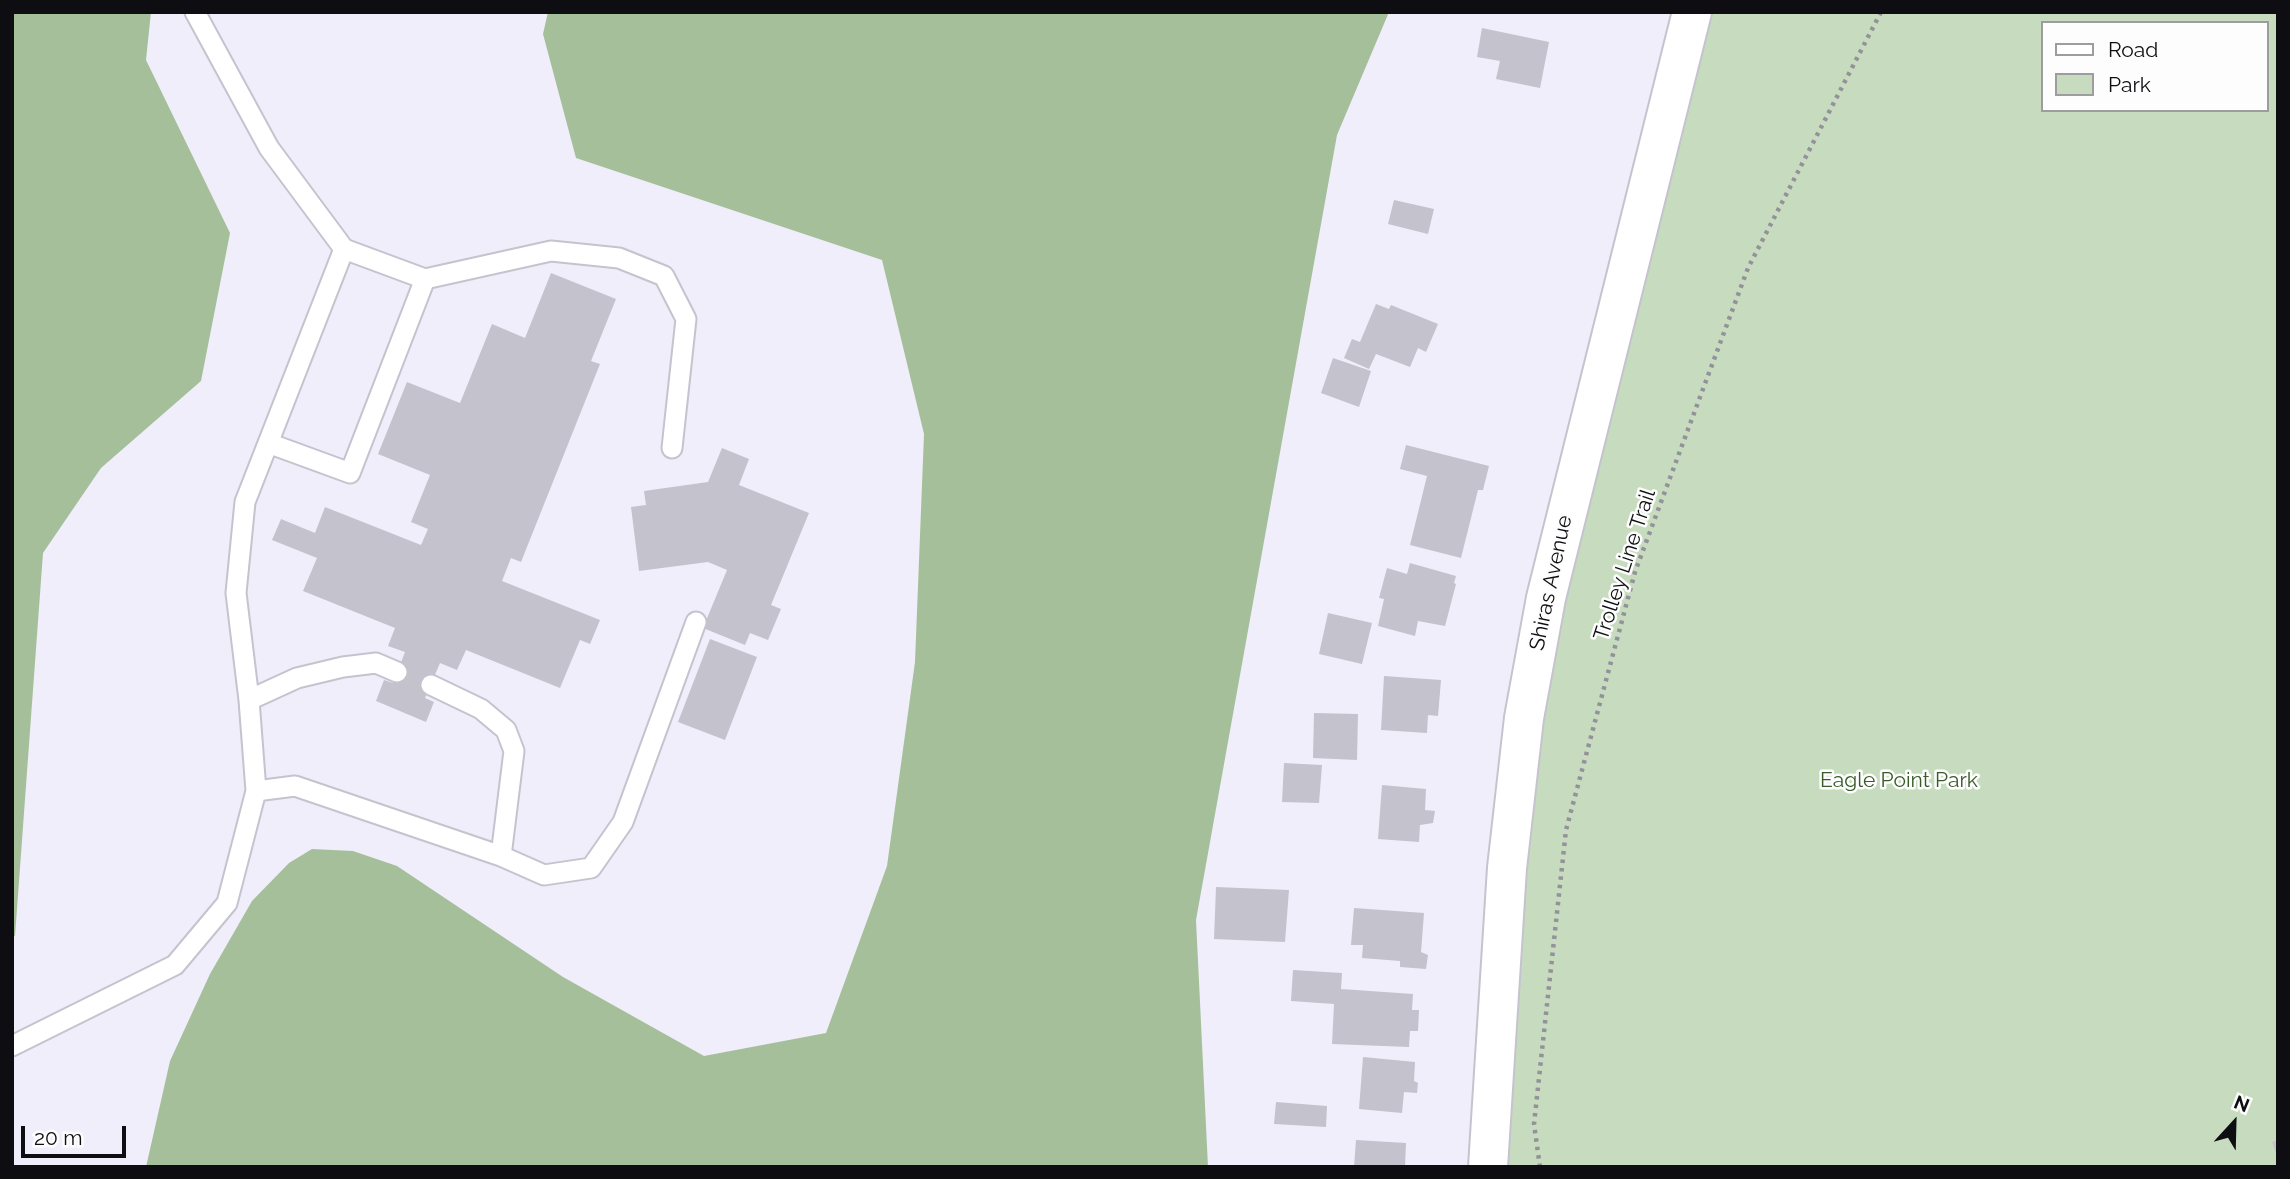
<!DOCTYPE html>
<html>
<head>
<meta charset="utf-8">
<style>
  body { margin:0 }
  #map { position:relative; width:2290px; height:1179px; overflow:hidden; background:#f0eefa; font-family:Raleway,sans-serif }
  canvas { display:block }
  .frame { position:absolute; inset:0; border:14px solid #0e0d11; pointer-events:none }
  .legend { position:absolute; left:2041px; top:21px; width:228px; height:91px; box-sizing:border-box; background:#fdfdfd; border:2px solid #9d9d9f; margin:0; padding:9px 12px; list-style:none; font-size:21px; color:#0e0d11 }
  .legend li { display:flex; align-items:center; gap:14px; height:35px }
  .legend b { width:35px; border:2px solid #9d9d9f }
  .north { position:absolute; left:2199px; top:1088px; width:70px; height:70px; -webkit-text-stroke:5px #fdfdfd; paint-order:stroke; rotate:22deg; font-size:19px; font-weight:700; line-height:28px; text-align:center; color:#0e0d11 }
  .north::after { content:''; display:block; margin:auto; width:24px; height:32px; background:#0e0d11; clip-path:polygon(50% 0,100% 100%,50% 72%,0 100%) }
  .scale { position:absolute; left:21px; top:1126px; width:105px; height:32px; box-sizing:border-box; border:4px solid #0e0d11; border-top:0; padding-left:9px; font-size:21px; line-height:24px; white-space:nowrap; color:#0e0d11; -webkit-text-stroke:5px #fdfdfd; paint-order:stroke }
</style>
</head>
<body>
<div id="map">
<canvas width="2290" height="1179"></canvas>
<div class="frame"></div>
<ul class="legend">
<li><b style="height:9px;background:#fff"></b>Road</li>
<li><b style="height:19px;background:#c7dcbf"></b>Park</li>
</ul>
<div class="north">N</div>
<div class="scale">20 m</div>
</div>
<script>
const c = document.querySelector('canvas').getContext('2d');
c.lineJoin = 'round';
function paint(path, color) { c.fillStyle = color; c.fill(path, 'evenodd'); }
const shape = rows => new Path2D(rows.map(r => 'M' + r).join(''));
function trace(path, color, width, dash) { c.strokeStyle = color; c.lineWidth = width; c.lineCap = dash ? 'butt' : 'round'; c.setLineDash(dash || []); c.stroke(path); }
function drawText(font, color, halo, rows, align = 'center') {
  c.font = font + ' Raleway,sans-serif'; c.lineWidth = 5; c.setLineDash([]); c.textBaseline = 'middle'; c.strokeStyle = halo; c.fillStyle = color; for (const [text, x, y, turn = 0] of rows) {
    c.save(); c.translate(x, y); c.rotate((+turn || 0) * Math.PI / 180); c.textAlign = isNaN(turn) ? turn : align; if (halo) c.strokeText(text, 0, 0); c.fillText(text, 0, 0); c.restore();
  }
}
paint(shape([
  [1692,12,2278,12,2278,1167,1488,1167,1507,868],
  [2043,23,2267,23,2267,110,2043,110]
]), '#c7dcbf');
paint(shape([
  [12,12,151,12,146,60,230,233,201,381,101,468,43,553,15,936,12,937],
  [548,12,1389,12,1337,135,1196,920,1208,1167,146,1167,170,1061,210,974,252,901,289,863,312,849,353,851,397,866,563,977,704,1056,826,1033,887,866,915,662,924,434,882,260,576,158,543,34]
]), '#a5bf9b');
paint(shape([
  [1482,28,1549,42,1540,88,1496,79,1500,61,1477,57],
  [1394,200,1434,209,1428,234,1388,224],
  [551,273,616,299,591,361,600,364,521,562,511,558,502,581,600,620,590,644,580,640,560,688,466,650,457,670,440,663,425,698,434,702,426,722,376,701,384,680,393,683,405,652,388,646,395,628,303,591,317,558,272,540,281,519,315,533,325,507,421,545,428,529,411,522,430,475,378,454,407,382,460,403,492,324,525,338],
  [1376,304,1389,309,1391,305,1438,324,1426,352,1418,348,1410,367,1376,354,1369,369,1344,358,1352,339,1360,342],
  [1333,358,1371,371,1359,407,1321,393],
  [1406,445,1489,466,1483,490,1478,490,1461,558,1410,545,1427,476,1400,469],
  [722,448,749,459,739,485,809,513,771,605,781,609,768,640,750,633,745,645,703,628,727,570,708,562,639,571,631,507,646,505,644,491,708,482],
  [1410,563,1456,576,1454,583,1456,584,1445,626,1418,621,1415,636,1378,626,1384,599,1379,598,1387,568,1407,574],
  [1328,613,1372,623,1362,664,1319,654],
  [710,639,757,657,725,740,678,722],
  [1384,676,1441,680,1438,716,1428,715,1427,733,1381,730],
  [1314,713,1358,714,1357,760,1313,758],
  [1284,763,1322,765,1319,803,1282,802],
  [1382,785,1426,789,1425,810,1435,811,1433,823,1420,825,1419,842,1378,839],
  [1216,887,1289,890,1285,942,1214,939],
  [1354,908,1424,913,1421,952,1428,955,1426,969,1400,967,1400,961,1362,958,1363,945,1351,945],
  [1293,970,1342,973,1341,989,1413,994,1412,1010,1419,1010,1418,1031,1410,1031,1409,1047,1332,1044,1334,1004,1291,1001],
  [1363,1057,1415,1062,1414,1081,1418,1083,1417,1093,1404,1092,1402,1113,1359,1109],
  [1276,1102,1327,1106,1326,1127,1274,1124],
  [1356,1140,1406,1143,1405,1167,1354,1167],
  [2278,1140,2278,1156,2277,1156,2272,1142]
]), '#c4c2cd');
const service = shape([
  [195,12,269,148,344,249,425,279,350,473,268,443],
  [425,279,551,251,619,258,664,276,686,319,672,448],
  [431,685,481,709,506,730,514,751,501,856],
  [249,700,297,678,343,667,376,663,397,672],
  [256,791,295,786,501,856,544,875,591,868,623,822,696,622],
  [12,1046,175,965,227,903,256,791,249,700,236,593,245,502,344,249]
]);
const minor = shape([
  [1488,1167,1507,868,1524,718,1546,598,1692,12]
]);
trace(service, '#c5c3ce', 23);
trace(minor, '#c5c3ce', 42);
trace(shape([
  [1540,1167,1534,1124,1566,830,1635,572,1748,268,1881,12]
]), '#93919a', 4.5, [3.5, 5]);
trace(service, '#fff', 19);
trace(minor, '#fff', 38);
drawText('21px', '#0e0d11', '#fdfdfd', [
  ["Trolley Line Trail",1625,565,-72],
  ["Shiras Avenue",1551,583,-78]
]);
drawText('21px', '#395b29', '#fdfdfd', [
  ["Eagle Point Park",1899,781]
]);
</script>
</body>
</html>
